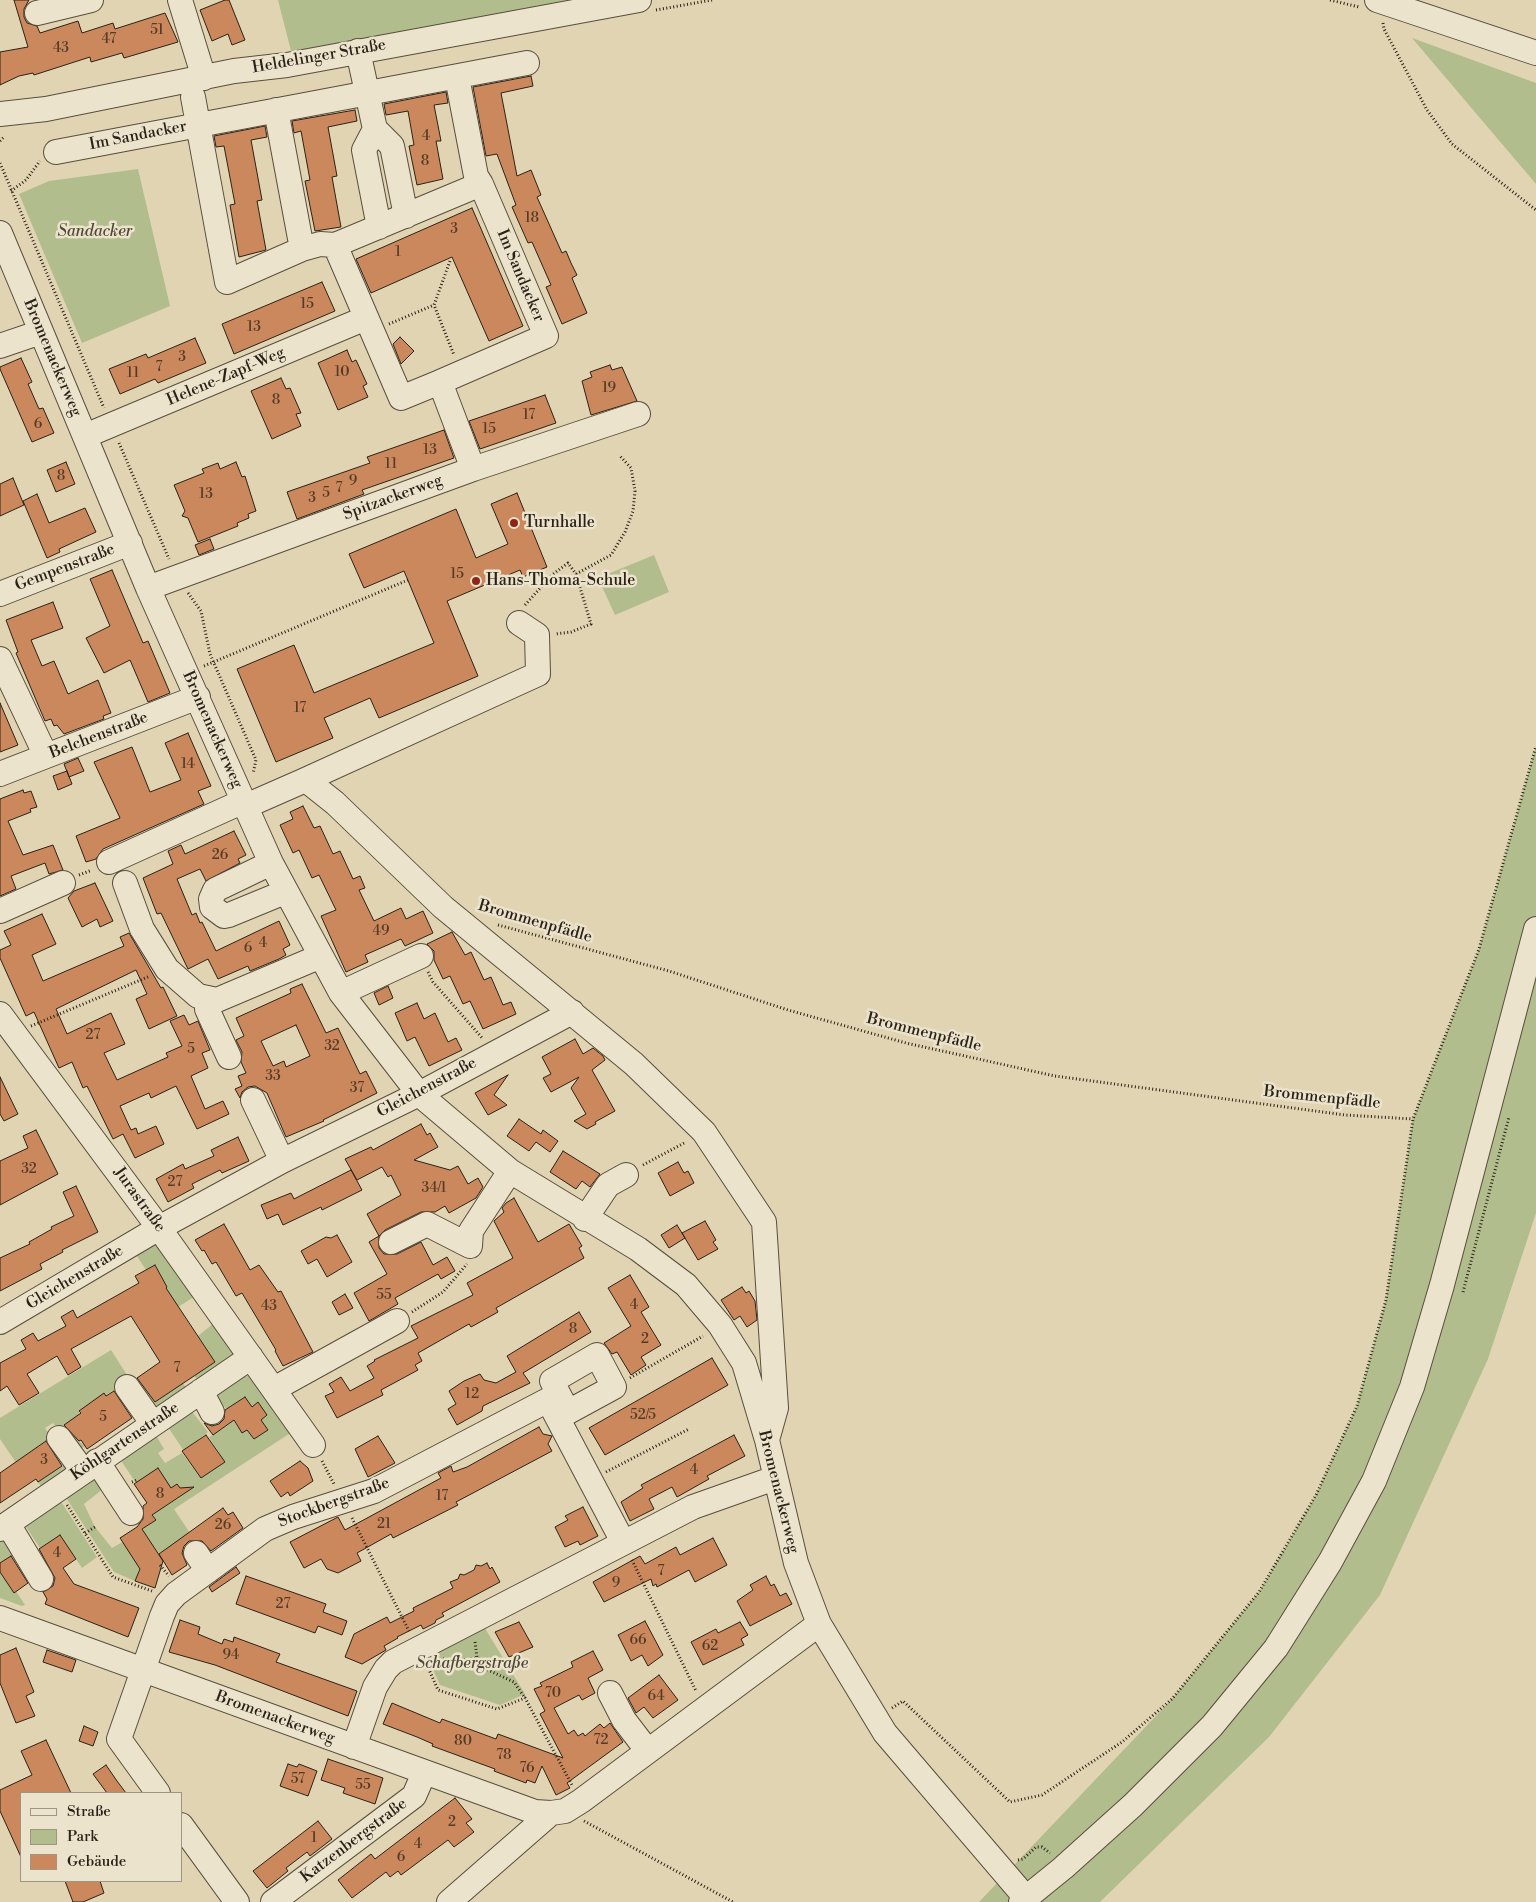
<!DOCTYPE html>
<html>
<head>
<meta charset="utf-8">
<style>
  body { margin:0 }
  #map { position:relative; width:1536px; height:1902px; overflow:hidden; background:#e1d4b2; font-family:"Libre Bodoni",serif }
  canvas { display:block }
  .legend { position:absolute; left:20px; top:1792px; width:162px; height:90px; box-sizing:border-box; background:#ece3cd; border:1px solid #9f9584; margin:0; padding:6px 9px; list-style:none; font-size:15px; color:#2b2117 }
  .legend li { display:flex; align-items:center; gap:10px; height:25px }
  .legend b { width:25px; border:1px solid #9f9584 }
</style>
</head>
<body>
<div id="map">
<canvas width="1536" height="1902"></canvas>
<ul class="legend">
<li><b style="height:6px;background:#ece3cd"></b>Straße</li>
<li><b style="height:14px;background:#b2bd8d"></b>Park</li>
<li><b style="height:14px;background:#ca885c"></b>Gebäude</li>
</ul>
</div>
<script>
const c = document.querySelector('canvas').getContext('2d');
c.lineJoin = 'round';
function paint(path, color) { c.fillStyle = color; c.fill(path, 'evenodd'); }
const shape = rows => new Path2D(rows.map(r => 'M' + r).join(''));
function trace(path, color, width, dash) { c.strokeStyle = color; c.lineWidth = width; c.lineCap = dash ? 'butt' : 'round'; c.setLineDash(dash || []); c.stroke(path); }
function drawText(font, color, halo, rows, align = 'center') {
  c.font = font + ' "Libre Bodoni",serif'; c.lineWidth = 5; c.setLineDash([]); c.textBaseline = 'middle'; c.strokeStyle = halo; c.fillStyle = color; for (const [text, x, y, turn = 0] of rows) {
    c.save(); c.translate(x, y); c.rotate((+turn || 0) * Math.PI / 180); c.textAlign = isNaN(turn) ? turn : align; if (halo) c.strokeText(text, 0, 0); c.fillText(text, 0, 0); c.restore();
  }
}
paint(shape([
  [278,0,575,0,292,55],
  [1412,38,1536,83,1536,184],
  [138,169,170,306,82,343,19,194,49,181],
  [654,555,669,592,615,615,598,578],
  [1536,746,1536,1213,1488,1359,1380,1595,1269,1737,1100,1902,979,1902,1172,1699,1259,1592,1316,1495,1357,1406,1386,1300,1413,1119,1479,949],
  [150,1245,156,1245,161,1249,194,1297,162,1317,159,1292,167,1287,155,1265,146,1270,135,1253],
  [214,1323,234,1351,234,1355,200,1382,194,1376,215,1362,198,1336],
  [111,1350,127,1375,117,1382,119,1387,79,1411,79,1441,85,1446,75,1453,53,1423,45,1428,51,1437,22,1458,21,1470,0,1439,0,1418],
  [241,1375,253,1377,292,1432,174,1509,192,1536,180,1540,159,1554,151,1543,132,1556,140,1569,135,1581,114,1572,63,1493,96,1471,103,1489,84,1504,95,1527,112,1548,135,1535,155,1520,152,1515,178,1498,180,1492,171,1489,136,1483,118,1456,154,1432,164,1449,158,1453,165,1463,182,1453,201,1478,225,1462,209,1437,228,1425,232,1418,242,1433,247,1430,254,1439,268,1430,261,1420,267,1415,258,1403,252,1407,245,1397,226,1409,214,1392],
  [140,1376,157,1401,183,1383,188,1391,154,1415,131,1381],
  [190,1409,208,1432,184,1451,166,1424],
  [66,1464,71,1471,43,1489,38,1482],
  [58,1497,97,1557,82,1568,60,1535,40,1548,26,1527,28,1521],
  [6,1534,17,1552,0,1563,0,1538],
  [0,1572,14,1592,16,1591,25,1605,22,1606,0,1598],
  [483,1625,525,1694,500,1705,440,1685,427,1656]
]), '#b2bd8d');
const building = shape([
  [14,0,29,0,24,9,24,17,27,23,37,26,40,33,78,21,82,33,113,23,115,29,165,13,178,42,124,58,122,53,91,62,90,57,34,75,33,73,19,76,0,85,0,52,28,47,14,0],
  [225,0,229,0,245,40,232,45,228,34,212,41,200,10,225,0],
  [531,76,533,86,501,93,517,176,531,170,541,195,537,197,562,253,566,251,571,263,577,275,572,278,587,313,562,324,546,287,551,285,532,242,528,243,512,207,516,205,497,154,486,156,473,87,531,76],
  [446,92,448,103,434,105,441,141,436,141,443,179,417,185,409,146,414,145,408,111,386,115,384,104,446,92],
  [355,110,357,121,328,127,337,176,332,177,341,227,315,231,305,181,310,180,301,131,294,133,292,121,355,110],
  [265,126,267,137,251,140,262,200,257,201,266,250,239,257,230,205,235,204,224,146,216,147,214,136,265,126],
  [472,208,523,326,489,341,452,257,371,293,356,259,472,208],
  [322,282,335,311,234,354,222,324,322,282],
  [400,337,414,351,401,364,393,344,400,337],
  [195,338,206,363,158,383,155,379,120,394,109,369,146,354,148,358,195,338],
  [347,350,352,362,356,360,367,384,363,386,368,397,338,410,318,363,347,350],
  [21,358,32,382,28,384,39,409,43,408,54,433,32,442,0,369,0,367,21,358],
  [610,365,612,370,622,367,637,401,591,415,582,381,592,377,590,372,610,365],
  [281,378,286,389,290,388,301,413,296,414,301,426,272,439,251,391,281,378],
  [545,395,556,423,480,449,469,421,545,395],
  [444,430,454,458,362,490,364,494,297,519,287,492,370,463,367,457,444,430],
  [66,462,75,484,56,492,47,470,66,462],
  [236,462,242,477,245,476,256,511,248,514,249,518,237,523,238,526,198,542,188,518,182,516,185,511,174,485,204,473,202,469,218,463,220,469,236,462],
  [13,478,24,505,0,516,0,484,13,478],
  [517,493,547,567,523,577,520,570,447,601,478,676,379,718,370,698,324,718,333,738,276,762,237,669,294,645,314,693,434,643,404,571,364,588,349,554,456,509,476,558,508,544,491,504,517,493],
  [37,494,49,523,85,508,96,532,59,549,60,552,47,558,23,501,37,494],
  [210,539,214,549,199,555,195,545,210,539],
  [112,570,143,643,148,641,170,693,148,702,130,660,104,673,86,638,110,626,90,579,112,570],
  [53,602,63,628,31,640,42,666,54,661,68,694,98,680,111,713,103,716,104,719,64,734,57,725,54,726,51,719,45,721,16,653,18,652,6,620,53,602],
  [0,703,18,745,0,752,0,703],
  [188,733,211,786,198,791,204,804,103,849,96,859,86,862,76,836,120,818,94,762,132,747,150,792,181,780,165,743,188,733],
  [78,758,84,771,69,777,64,764,78,758],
  [67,771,72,784,58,790,53,776,67,771],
  [23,790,24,793,31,791,37,807,30,809,31,812,8,821,23,855,53,845,63,870,49,874,45,863,11,876,16,889,0,896,0,799,23,790],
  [303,806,314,828,320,826,333,854,340,851,353,879,360,876,365,888,359,890,374,921,401,908,406,919,423,911,433,933,405,946,401,939,365,955,368,962,346,972,321,916,336,910,319,875,312,878,299,850,293,853,280,825,293,819,290,812,303,806],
  [234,831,246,855,238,859,240,863,206,881,200,869,177,879,192,915,196,913,200,923,202,922,216,951,279,921,290,945,283,949,286,955,279,959,250,971,248,966,218,979,208,959,188,969,161,913,157,914,143,878,173,864,168,851,181,845,185,854,234,831],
  [95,883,113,921,100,927,97,919,82,927,68,898,74,891,95,883],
  [42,914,56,944,32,955,43,981,124,946,120,937,129,933,161,988,163,987,177,1016,149,1029,136,999,147,994,136,970,56,1009,67,1034,111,1013,125,1044,104,1053,117,1080,168,1057,166,1053,182,1046,170,1021,184,1015,189,1025,198,1021,210,1050,202,1053,208,1068,191,1076,205,1109,223,1101,229,1114,197,1129,176,1086,151,1098,149,1093,120,1106,131,1130,136,1128,138,1134,156,1126,164,1144,135,1158,123,1134,113,1139,87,1086,83,1088,72,1062,59,1068,34,1012,26,1016,0,958,0,950,11,945,4,931,42,914],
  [452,932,465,955,471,952,484,980,491,977,503,1005,511,1002,516,1014,483,1029,470,1001,463,1004,450,976,443,979,434,960,434,951,427,944,452,932],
  [302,984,326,1033,338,1028,360,1074,366,1071,377,1093,323,1120,324,1121,286,1137,267,1093,255,1086,248,1087,242,1092,240,1098,235,1089,242,1086,238,1076,246,1073,241,1062,242,1052,236,1040,244,1036,236,1018,291,993,290,989,302,984],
  [296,1025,310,1056,286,1067,284,1061,273,1066,261,1041,296,1025],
  [388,986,393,998,379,1005,374,993,388,986],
  [417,1003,424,1019,435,1013,448,1042,456,1038,462,1050,429,1066,415,1037,407,1041,395,1013,417,1003],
  [575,1039,583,1054,593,1048,603,1056,605,1060,592,1070,615,1111,595,1122,596,1124,587,1129,574,1121,586,1114,571,1088,579,1077,551,1092,543,1078,551,1074,542,1057,575,1039],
  [508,1075,494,1095,507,1105,488,1115,475,1093,508,1075],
  [0,1077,18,1114,4,1121,0,1114,0,1077],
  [519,1119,541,1134,543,1130,558,1141,550,1152,536,1142,529,1151,507,1136,519,1119],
  [421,1124,427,1135,430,1133,438,1147,414,1160,450,1170,458,1166,468,1184,478,1178,483,1187,476,1198,449,1213,445,1206,435,1212,421,1212,385,1230,379,1236,367,1214,401,1195,391,1175,388,1177,382,1167,357,1180,345,1159,371,1147,373,1150,421,1124],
  [36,1130,58,1174,0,1205,0,1161,28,1148,23,1136,36,1130],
  [238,1137,249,1161,222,1173,220,1170,192,1184,194,1188,168,1202,156,1179,183,1164,185,1169,214,1156,211,1150,238,1137],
  [563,1151,600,1174,590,1187,582,1181,576,1189,550,1172,563,1151],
  [678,1162,684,1173,688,1171,694,1183,670,1196,658,1173,678,1162],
  [351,1170,362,1190,322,1210,321,1207,283,1225,278,1214,267,1219,261,1205,291,1193,294,1199,351,1170],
  [76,1186,98,1232,62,1250,63,1252,40,1264,42,1269,0,1291,0,1258,30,1244,29,1242,52,1229,51,1227,74,1216,63,1192,76,1186],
  [514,1198,538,1242,569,1224,582,1246,579,1248,584,1258,496,1308,498,1312,471,1327,469,1324,418,1353,422,1361,415,1365,418,1370,381,1390,383,1395,337,1418,325,1396,334,1392,329,1384,341,1377,350,1391,374,1378,367,1366,375,1361,374,1360,418,1338,411,1326,473,1295,467,1283,513,1258,494,1221,504,1212,502,1208,506,1203,514,1198],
  [705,1221,716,1240,713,1242,718,1249,698,1260,682,1233,705,1221],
  [224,1224,250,1270,259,1265,278,1292,281,1291,313,1352,283,1366,275,1351,276,1350,242,1293,236,1296,216,1262,212,1264,204,1250,202,1251,195,1240,224,1224],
  [677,1225,685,1238,669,1248,661,1235,677,1225],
  [337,1235,352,1262,327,1277,317,1259,308,1264,301,1251,326,1237,331,1238,337,1235],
  [379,1236,379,1248,384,1254,397,1254,421,1242,433,1265,447,1257,455,1271,441,1279,438,1274,395,1298,398,1304,369,1321,354,1293,387,1274,369,1242,379,1236],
  [155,1265,167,1287,166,1288,215,1362,155,1402,137,1378,160,1362,131,1316,71,1349,81,1367,68,1375,57,1356,27,1374,39,1393,19,1405,7,1386,0,1391,0,1363,26,1349,21,1340,33,1333,38,1341,66,1326,61,1317,73,1310,77,1318,139,1283,135,1276,155,1265],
  [630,1275,649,1307,641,1312,661,1345,641,1357,646,1365,631,1375,617,1352,612,1354,604,1343,631,1326,608,1288,630,1275],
  [742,1287,746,1293,749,1291,755,1301,757,1320,747,1327,740,1316,734,1320,721,1300,742,1287],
  [345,1294,353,1308,339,1315,332,1302,345,1294],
  [579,1312,591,1332,523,1373,530,1383,483,1406,482,1411,457,1425,448,1409,456,1404,449,1391,464,1381,480,1374,484,1380,496,1383,516,1372,507,1356,579,1312],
  [712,1358,728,1385,605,1455,589,1428,712,1358],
  [114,1391,132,1418,87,1449,81,1440,79,1441,64,1425,81,1413,79,1411,104,1393,106,1396,114,1391],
  [245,1397,252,1407,258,1402,267,1415,261,1420,268,1430,254,1439,247,1430,242,1433,234,1420,213,1435,204,1423,212,1426,219,1424,224,1419,225,1410,245,1397],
  [539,1427,543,1434,552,1436,548,1444,552,1451,456,1502,458,1505,393,1538,391,1534,357,1553,361,1561,338,1573,327,1569,321,1559,304,1568,290,1542,338,1517,345,1530,441,1478,438,1473,451,1466,453,1472,467,1467,539,1427],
  [206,1435,225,1462,201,1478,182,1451,206,1435],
  [734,1435,745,1456,707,1476,709,1479,677,1497,672,1487,649,1499,654,1509,630,1521,621,1502,643,1488,641,1485,734,1435],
  [378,1436,395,1463,368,1477,355,1449,378,1436],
  [46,1441,62,1466,38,1482,36,1479,0,1503,0,1473,46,1441],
  [300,1461,308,1468,313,1481,290,1496,288,1492,281,1497,270,1481,300,1461],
  [158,1468,171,1488,177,1484,180,1488,194,1487,152,1515,156,1520,142,1529,163,1561,155,1588,135,1581,140,1569,120,1538,137,1527,143,1519,143,1506,147,1503,134,1484,158,1468],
  [583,1507,598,1536,580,1545,578,1541,565,1547,555,1527,568,1520,565,1516,583,1507],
  [223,1508,228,1515,233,1512,243,1528,211,1551,202,1541,189,1541,184,1546,182,1553,187,1565,172,1575,159,1554,223,1508],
  [60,1535,76,1559,63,1568,74,1584,139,1608,128,1637,45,1604,47,1599,43,1592,53,1586,55,1578,39,1549,60,1535],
  [713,1538,727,1565,695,1582,689,1570,657,1587,656,1584,653,1586,651,1579,604,1602,593,1582,640,1556,645,1564,676,1547,680,1555,713,1538],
  [11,1556,28,1583,14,1593,0,1572,0,1563,11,1556],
  [487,1563,490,1569,492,1567,500,1582,442,1613,444,1616,436,1620,435,1623,423,1629,421,1625,397,1637,398,1638,384,1646,386,1650,362,1664,345,1657,354,1634,387,1617,390,1623,414,1611,413,1608,453,1588,450,1582,458,1579,460,1574,464,1575,474,1570,476,1565,481,1566,487,1563],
  [236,1567,240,1573,212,1592,209,1587,236,1567],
  [246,1576,326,1604,323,1612,347,1621,342,1635,318,1626,315,1633,236,1604,246,1576],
  [766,1576,771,1586,774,1584,780,1596,786,1593,792,1604,750,1626,737,1601,753,1590,750,1585,766,1576],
  [180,1620,200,1627,198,1634,222,1644,224,1639,233,1642,234,1637,280,1654,276,1662,357,1691,348,1716,215,1665,169,1652,180,1620],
  [645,1621,663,1655,648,1666,642,1655,631,1661,618,1635,645,1621],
  [519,1622,533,1647,509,1657,495,1632,519,1622],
  [740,1622,748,1635,741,1639,744,1645,703,1665,691,1642,716,1629,718,1633,740,1622],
  [16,1648,34,1692,26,1696,35,1716,16,1723,0,1683,0,1655,16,1648],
  [47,1650,76,1660,72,1672,43,1662,47,1650],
  [593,1651,603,1670,588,1678,595,1693,582,1700,579,1695,554,1708,568,1734,574,1730,578,1736,583,1733,585,1736,600,1724,604,1728,610,1723,623,1742,567,1783,570,1788,556,1795,542,1766,535,1783,527,1780,526,1783,494,1771,495,1769,432,1746,433,1744,417,1737,383,1724,392,1703,440,1723,442,1719,496,1739,498,1734,563,1758,540,1714,545,1711,534,1689,542,1686,540,1683,573,1667,571,1662,593,1651],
  [659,1675,678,1700,653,1718,644,1707,636,1713,628,1698,659,1675],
  [84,1726,98,1732,93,1746,79,1741,84,1726],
  [46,1740,71,1793,21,1793,21,1857,0,1811,0,1790,32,1775,21,1751,46,1740],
  [328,1759,383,1778,375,1804,343,1793,345,1788,321,1780,328,1759],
  [288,1764,297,1767,299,1764,317,1771,308,1796,280,1786,288,1764],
  [106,1765,117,1781,126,1793,107,1793,93,1774,106,1765],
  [455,1798,472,1819,466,1823,474,1832,454,1847,448,1840,401,1875,398,1871,390,1877,386,1872,352,1898,338,1880,371,1854,375,1859,455,1798],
  [318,1821,332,1839,310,1856,307,1852,286,1868,288,1871,267,1888,253,1871,318,1821],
  [65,1881,100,1881,104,1893,83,1902,73,1902,65,1881]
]);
paint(building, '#ca885c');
trace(building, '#2b2117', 1);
const minor = shape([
  [180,0,204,78],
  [1377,0,1536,53],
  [37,13,91,0],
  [358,51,375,129,392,146,406,216],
  [457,77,476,176,481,184],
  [193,97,227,282,302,249,320,244,335,245],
  [276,110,302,249],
  [0,114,46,109,234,71,287,65,639,0],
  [375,129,364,150,379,227],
  [56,152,527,63],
  [0,233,148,588,271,863,341,993,419,1094,510,1171,638,1249,686,1285,720,1325,744,1363,767,1440,796,1563,819,1624,885,1733,1026,1898],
  [0,346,41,332],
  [440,382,401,398,335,245,481,184,546,336,440,382,473,469],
  [85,436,366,318],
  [148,588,473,469,638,414],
  [0,594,130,543],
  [0,659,46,756],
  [0,774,198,697],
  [306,780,335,803,443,907,634,1064,704,1132,764,1222,776,1408,767,1440],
  [109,862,235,805,246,806,303,781,538,674,537,635,519,623],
  [271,863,215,890,211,899,212,907,224,916,229,915,285,892],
  [125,883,142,929,167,969,198,996,217,1000,321,956],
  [0,911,63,883],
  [341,993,421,956],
  [208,998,207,1009,229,1057],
  [0,1014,159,1228,313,1445],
  [253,1100,282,1161],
  [585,1219,608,1185,626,1175],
  [391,1242,427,1224,470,1246,471,1231,510,1171],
  [0,1322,159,1228,282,1161,419,1094,572,1012],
  [127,1387,153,1424],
  [274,1389,397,1321],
  [201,1391,212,1412],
  [548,1400,559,1395,552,1381,597,1355,614,1387,568,1412,559,1395],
  [59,1438,83,1471],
  [97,1461,131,1513],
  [8,1524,41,1579],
  [0,1529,251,1357],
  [196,1553,208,1571],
  [0,1618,535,1812,551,1813,565,1811,581,1801,819,1624],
  [610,1693,624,1720,647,1750],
  [354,1747,375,1687,386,1669,393,1662,693,1507,775,1478],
  [158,1793,119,1739,162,1616,167,1604,176,1594,265,1529,293,1517,374,1491,548,1400,623,1542],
  [181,1825,237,1902],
  [273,1902,414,1796,424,1773],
  [449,1902,551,1813],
  [1021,1902,1063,1868,1133,1805,1212,1726,1276,1648,1330,1562,1374,1481,1412,1387,1442,1285,1536,929]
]);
trace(minor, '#584e3e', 26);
trace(shape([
  [1330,0,1359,7],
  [656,10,712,0],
  [1383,23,1384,29,1427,110,1452,144,1536,210],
  [0,141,5,136],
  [0,163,104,408],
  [11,191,26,180,40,161],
  [450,261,434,305,454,355],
  [389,324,434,305],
  [119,443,169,559],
  [576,574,611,555,625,532,633,511,635,491,631,468,620,456],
  [188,593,201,611,210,654,256,760,253,774],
  [525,605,552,575,568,563,576,574,591,624,571,632,555,634],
  [204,666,408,580],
  [79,875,92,870],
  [498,925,669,971,788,1010,906,1043,1055,1076,1345,1115,1413,1119],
  [428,972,433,982,483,1039],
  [31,1026,150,976],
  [643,1165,686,1142],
  [1463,1292,1509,1117],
  [412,1312,443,1292,467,1264],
  [630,1378,703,1336],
  [322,1461,334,1484],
  [606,1472,689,1429],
  [132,1482,137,1480,138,1481],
  [67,1505,113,1577,152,1591],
  [352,1518,409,1631],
  [85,1533,95,1527],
  [632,1560,696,1691],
  [160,1565,169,1576],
  [475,1642,477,1658,488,1670,514,1682,525,1698],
  [443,1659,463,1660,477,1658],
  [427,1665,438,1690,497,1709,525,1698,572,1785],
  [892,1708,903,1701,1010,1802,1042,1795,1122,1742,1172,1699,1259,1592,1316,1495,1357,1406,1386,1300,1413,1119,1479,949,1536,746],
  [584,1821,733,1902],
  [1018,1860,1023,1859,1036,1847,1042,1847,1050,1853]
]), '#2b2117', 3, [1, 2.5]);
trace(minor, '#ece3cd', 24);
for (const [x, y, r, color] of [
  [514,523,5,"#8f2418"],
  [476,581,5,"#8f2418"]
]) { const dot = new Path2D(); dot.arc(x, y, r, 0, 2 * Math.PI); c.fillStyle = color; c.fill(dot); trace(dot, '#ece3cd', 2); }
drawText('14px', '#533b28', null, [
  ["51",157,31],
  ["47",109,40],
  ["43",61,49],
  ["4",426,137],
  ["8",425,162],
  ["18",532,219],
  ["3",454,230],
  ["1",398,253],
  ["15",307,305],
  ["13",254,328],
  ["3",182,358],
  ["7",159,368],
  ["10",342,373],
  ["11",133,374],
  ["19",609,389],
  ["8",276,401],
  ["17",529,416],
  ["6",38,425],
  ["15",489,430],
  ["13",430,451],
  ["11",391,465],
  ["8",61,477],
  ["9",353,482],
  ["7",339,489],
  ["5",326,494],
  ["13",206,495],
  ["3",312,499],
  ["15",457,575],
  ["17",300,709],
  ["14",188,765],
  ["26",220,856],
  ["49",381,932],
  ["4",263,944],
  ["6",248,949],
  ["27",93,1036],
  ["32",332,1047],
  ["5",191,1050],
  ["33",273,1077],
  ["37",357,1089],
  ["32",29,1170],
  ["27",175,1183],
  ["34/1",434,1189],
  ["55",384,1296],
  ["4",634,1306],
  ["43",269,1307],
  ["8",573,1330],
  ["2",645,1340],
  ["7",177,1369],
  ["12",472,1395],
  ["52/5",643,1416],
  ["5",103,1418],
  ["3",44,1461],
  ["4",694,1471],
  ["8",160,1495],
  ["17",442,1497],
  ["21",384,1525],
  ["26",223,1526],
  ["4",57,1554],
  ["7",661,1572],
  ["9",616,1584],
  ["27",283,1605],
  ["66",638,1641],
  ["62",710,1647],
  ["94",231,1656],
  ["70",553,1694],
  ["64",656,1697],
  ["72",601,1741],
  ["80",463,1742],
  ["78",504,1756],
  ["76",527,1769],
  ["57",298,1780],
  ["55",363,1786],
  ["2",452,1823],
  ["1",314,1839],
  ["4",418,1845],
  ["6",401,1858]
]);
drawText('16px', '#2b2117', '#ece3cd', [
  ["Heldelinger Straße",319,57,-10],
  ["Im Sandacker",138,136,-11],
  ["Im Sandacker",520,276,67],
  ["Bromenackerweg",52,358,67],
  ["Helene-Zapf-Weg",226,377,-23],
  ["Spitzackerweg",393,498,-20],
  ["Gempenstraße",65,568,-21],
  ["Bromenackerweg",212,730,66],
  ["Belchenstraße",99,736,-21],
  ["Brommenpfädle",535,922,16],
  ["Brommenpfädle",924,1033,14],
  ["Gleichenstraße",427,1088,-28],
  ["Brommenpfädle",1322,1098,6],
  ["Jurastraße",139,1200,54],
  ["Gleichenstraße",75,1278,-31],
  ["Köhlgartenstraße",125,1442,-34],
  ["Bromenackerweg",778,1492,76],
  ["Stockbergstraße",334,1503,-20],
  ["Bromenackerweg",275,1718,20],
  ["Katzenbergstraße",354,1841,-37]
]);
drawText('italic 16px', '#4d4834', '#ece3cd', [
  ["Sandacker",95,232],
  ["Schafbergstraße",472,1664]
]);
drawText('16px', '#2b2117', '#ece3cd', [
  ["Turnhalle",524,523],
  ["Hans-Thoma-Schule",486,581]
], 'left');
</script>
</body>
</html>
